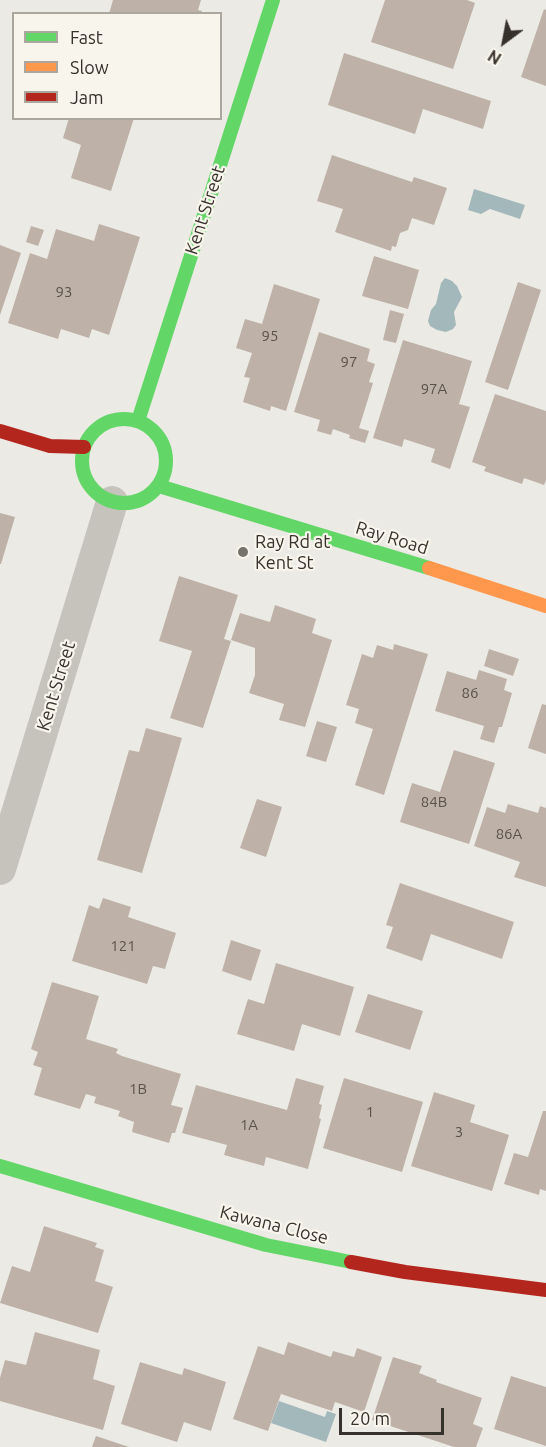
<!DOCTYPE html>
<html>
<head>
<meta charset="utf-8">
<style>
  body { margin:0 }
  #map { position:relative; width:546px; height:1447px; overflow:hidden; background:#eceae4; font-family:Ubuntu,sans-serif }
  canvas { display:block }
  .legend { position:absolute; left:12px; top:12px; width:210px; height:108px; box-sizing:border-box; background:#f8f5ec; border:2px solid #aba79f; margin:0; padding:8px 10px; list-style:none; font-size:18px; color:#37312b }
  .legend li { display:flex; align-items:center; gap:12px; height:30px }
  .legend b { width:30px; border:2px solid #aba79f }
  .north { position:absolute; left:474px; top:12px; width:60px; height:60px; -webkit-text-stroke:4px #f8f5ec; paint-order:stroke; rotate:212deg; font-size:16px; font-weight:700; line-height:24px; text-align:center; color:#37312b }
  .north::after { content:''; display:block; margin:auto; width:21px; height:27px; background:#37312b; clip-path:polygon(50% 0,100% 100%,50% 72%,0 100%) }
  .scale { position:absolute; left:339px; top:1408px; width:105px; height:27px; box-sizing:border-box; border:3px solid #37312b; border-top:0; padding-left:8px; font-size:18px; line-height:21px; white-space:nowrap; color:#37312b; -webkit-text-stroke:4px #f8f5ec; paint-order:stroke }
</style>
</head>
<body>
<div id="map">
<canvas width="546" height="1447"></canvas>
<ul class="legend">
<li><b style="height:8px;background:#63d668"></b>Fast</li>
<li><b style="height:8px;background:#ff974d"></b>Slow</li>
<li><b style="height:8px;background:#b3261e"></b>Jam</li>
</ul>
<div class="north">N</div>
<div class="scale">20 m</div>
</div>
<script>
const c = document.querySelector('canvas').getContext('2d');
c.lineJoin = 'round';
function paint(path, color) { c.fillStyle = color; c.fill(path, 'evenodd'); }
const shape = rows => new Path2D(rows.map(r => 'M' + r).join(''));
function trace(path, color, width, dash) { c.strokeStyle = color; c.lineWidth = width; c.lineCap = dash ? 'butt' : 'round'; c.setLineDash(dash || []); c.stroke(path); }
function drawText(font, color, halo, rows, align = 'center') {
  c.font = font + ' Ubuntu,sans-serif'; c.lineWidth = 4.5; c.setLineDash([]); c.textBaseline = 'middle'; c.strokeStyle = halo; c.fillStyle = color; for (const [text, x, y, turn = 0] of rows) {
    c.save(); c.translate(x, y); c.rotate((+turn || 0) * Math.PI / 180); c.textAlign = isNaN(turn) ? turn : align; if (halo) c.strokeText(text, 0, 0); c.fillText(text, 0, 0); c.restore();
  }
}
paint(shape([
  [474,189,525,205,520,219,490,209,481,214,468,210],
  [445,278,452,281,457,286,462,297,454,312,456,325,453,329,446,332,437,330,430,326,428,321,431,310,436,304,441,283],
  [279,1401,325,1417,327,1411,336,1414,326,1442,271,1423]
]), '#a2b8bb');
paint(shape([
  [113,0,201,0,198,10,202,11,201,14,109,14],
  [385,0,467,0,475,3,453,69,371,42],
  [544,9,546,10,546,86,521,77],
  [344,53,491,101,483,129,423,109,415,134,328,105],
  [69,118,134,118,111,191,71,178,81,145,63,138],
  [332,155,412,182,414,177,447,188,434,225,412,218,408,230,400,233,396,247,392,246,391,251,335,232,343,209,317,201],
  [99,224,140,237,109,335,92,329,89,338,61,329,58,339,8,323,30,253,47,259,56,229,94,241],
  [31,226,44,230,38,246,26,242],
  [0,245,21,253,0,315],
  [374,256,419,270,408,309,362,296],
  [518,282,541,290,508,390,485,382],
  [274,284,320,299,286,411,271,406,270,411,243,402,250,378,244,377,252,353,236,348,245,319,262,324],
  [390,310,404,314,396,343,383,340],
  [319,332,370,349,367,361,375,364,369,382,373,383,359,428,369,431,365,443,349,438,350,435,333,429,331,435,317,431,320,420,294,412],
  [403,340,472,361,459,404,470,407,450,469,431,462,435,449,404,439,402,447,373,438],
  [495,394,546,411,546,480,544,485,524,478,522,484,484,471,486,467,472,462],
  [0,513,15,517,1,564,0,564],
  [179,576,238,595,224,639,231,641,203,728,170,718,192,651,159,641],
  [275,605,316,619,312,633,332,640,305,727,279,720,284,704,249,693,255,675,255,648,231,640,240,613,270,622],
  [394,644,428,654,384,795,355,785,373,729,355,723,359,709,346,705,362,654,373,658,377,645,393,650],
  [489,649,519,659,513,676,484,666],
  [479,670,507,679,504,690,512,693,502,727,499,727,494,743,480,739,484,726,435,711,447,671,476,680],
  [542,704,546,705,546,754,528,748],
  [317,721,337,727,326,762,306,756],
  [146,728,182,738,142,873,97,860,129,750,139,752],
  [454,750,495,763,469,844,400,822,412,783,440,792],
  [257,799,282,807,266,857,240,848],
  [508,804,538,813,540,806,546,808,546,887,514,877,520,862,474,846,487,807,505,813],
  [400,883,514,922,502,959,431,934,422,961,386,948,393,927,386,925],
  [103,898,131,907,128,917,176,933,165,969,153,966,147,984,72,961,89,905,99,909],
  [231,940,261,950,251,981,222,971],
  [276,963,354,987,340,1036,302,1024,294,1051,237,1034,248,999,264,1004],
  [52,982,99,996,86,1039,118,1049,116,1053,122,1056,181,1074,171,1105,183,1108,175,1133,172,1133,169,1143,132,1132,134,1122,118,1116,120,1111,94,1103,96,1097,86,1094,80,1109,34,1095,42,1068,33,1065,38,1052,31,1049],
  [368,994,423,1011,410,1050,355,1032],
  [296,1078,324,1086,319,1104,322,1105,319,1118,321,1119,308,1169,266,1157,264,1166,224,1155,227,1145,182,1133,196,1085,287,1110],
  [344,1078,423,1102,402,1172,323,1148],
  [434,1092,475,1105,470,1122,509,1135,492,1191,411,1166],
  [543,1111,546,1111,546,1191,540,1189,539,1195,504,1184,514,1153,528,1157],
  [44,1226,97,1243,95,1247,104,1250,95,1281,113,1287,98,1333,0,1303,12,1266,30,1272],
  [35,1332,100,1350,93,1379,115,1386,103,1430,0,1401,0,1378,5,1360,26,1365],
  [288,1342,331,1357,333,1351,354,1357,357,1348,382,1357,364,1412,335,1402,332,1411,281,1394,268,1431,233,1419,258,1346,284,1355],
  [393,1357,422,1366,419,1373,437,1380,436,1382,482,1398,473,1424,483,1428,476,1447,454,1447,372,1420],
  [140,1362,182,1375,184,1368,226,1382,211,1431,184,1422,177,1442,121,1424],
  [511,1376,546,1387,546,1446,494,1429],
  [96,1436,129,1447,92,1447]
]), '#beb2a8');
trace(shape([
  [0,869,112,502]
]), '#c6c3bd', 32);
trace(shape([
  '82 461a42 42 0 1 1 84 0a42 42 0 1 1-84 0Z',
  [138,421,273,0],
  [159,486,429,568],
  [0,1166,266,1245,351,1262]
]), '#63d668', 14);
trace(shape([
  [429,568,546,606]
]), '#ff974d', 14);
trace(shape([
  [0,431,50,446,84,447],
  [351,1262,405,1272,546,1290]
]), '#b3261e', 14);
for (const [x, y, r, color] of [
  [243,552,6,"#76726c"]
]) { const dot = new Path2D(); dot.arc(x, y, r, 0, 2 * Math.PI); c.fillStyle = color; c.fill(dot); trace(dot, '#f8f5ec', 2); }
drawText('15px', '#59514a', null, [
  ["93",64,292],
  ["95",270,336],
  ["97",349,362],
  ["97A",434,389],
  ["86",470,693],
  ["84B",434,802],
  ["86A",509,834],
  ["121",123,946],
  ["1B",138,1089],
  ["1",370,1112],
  ["1A",249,1125],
  ["3",459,1132]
]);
drawText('18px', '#37312b', '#f8f5ec', [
  ["Kent Street",205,210,-72],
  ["Ray Road",392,538,17],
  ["Kent Street",56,686,-73],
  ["Kawana Close",274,1225,14]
]);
drawText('18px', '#37312b', '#f8f5ec', [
  ["Ray Rd at",255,542],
  ["Kent St",255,563]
], 'left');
</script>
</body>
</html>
